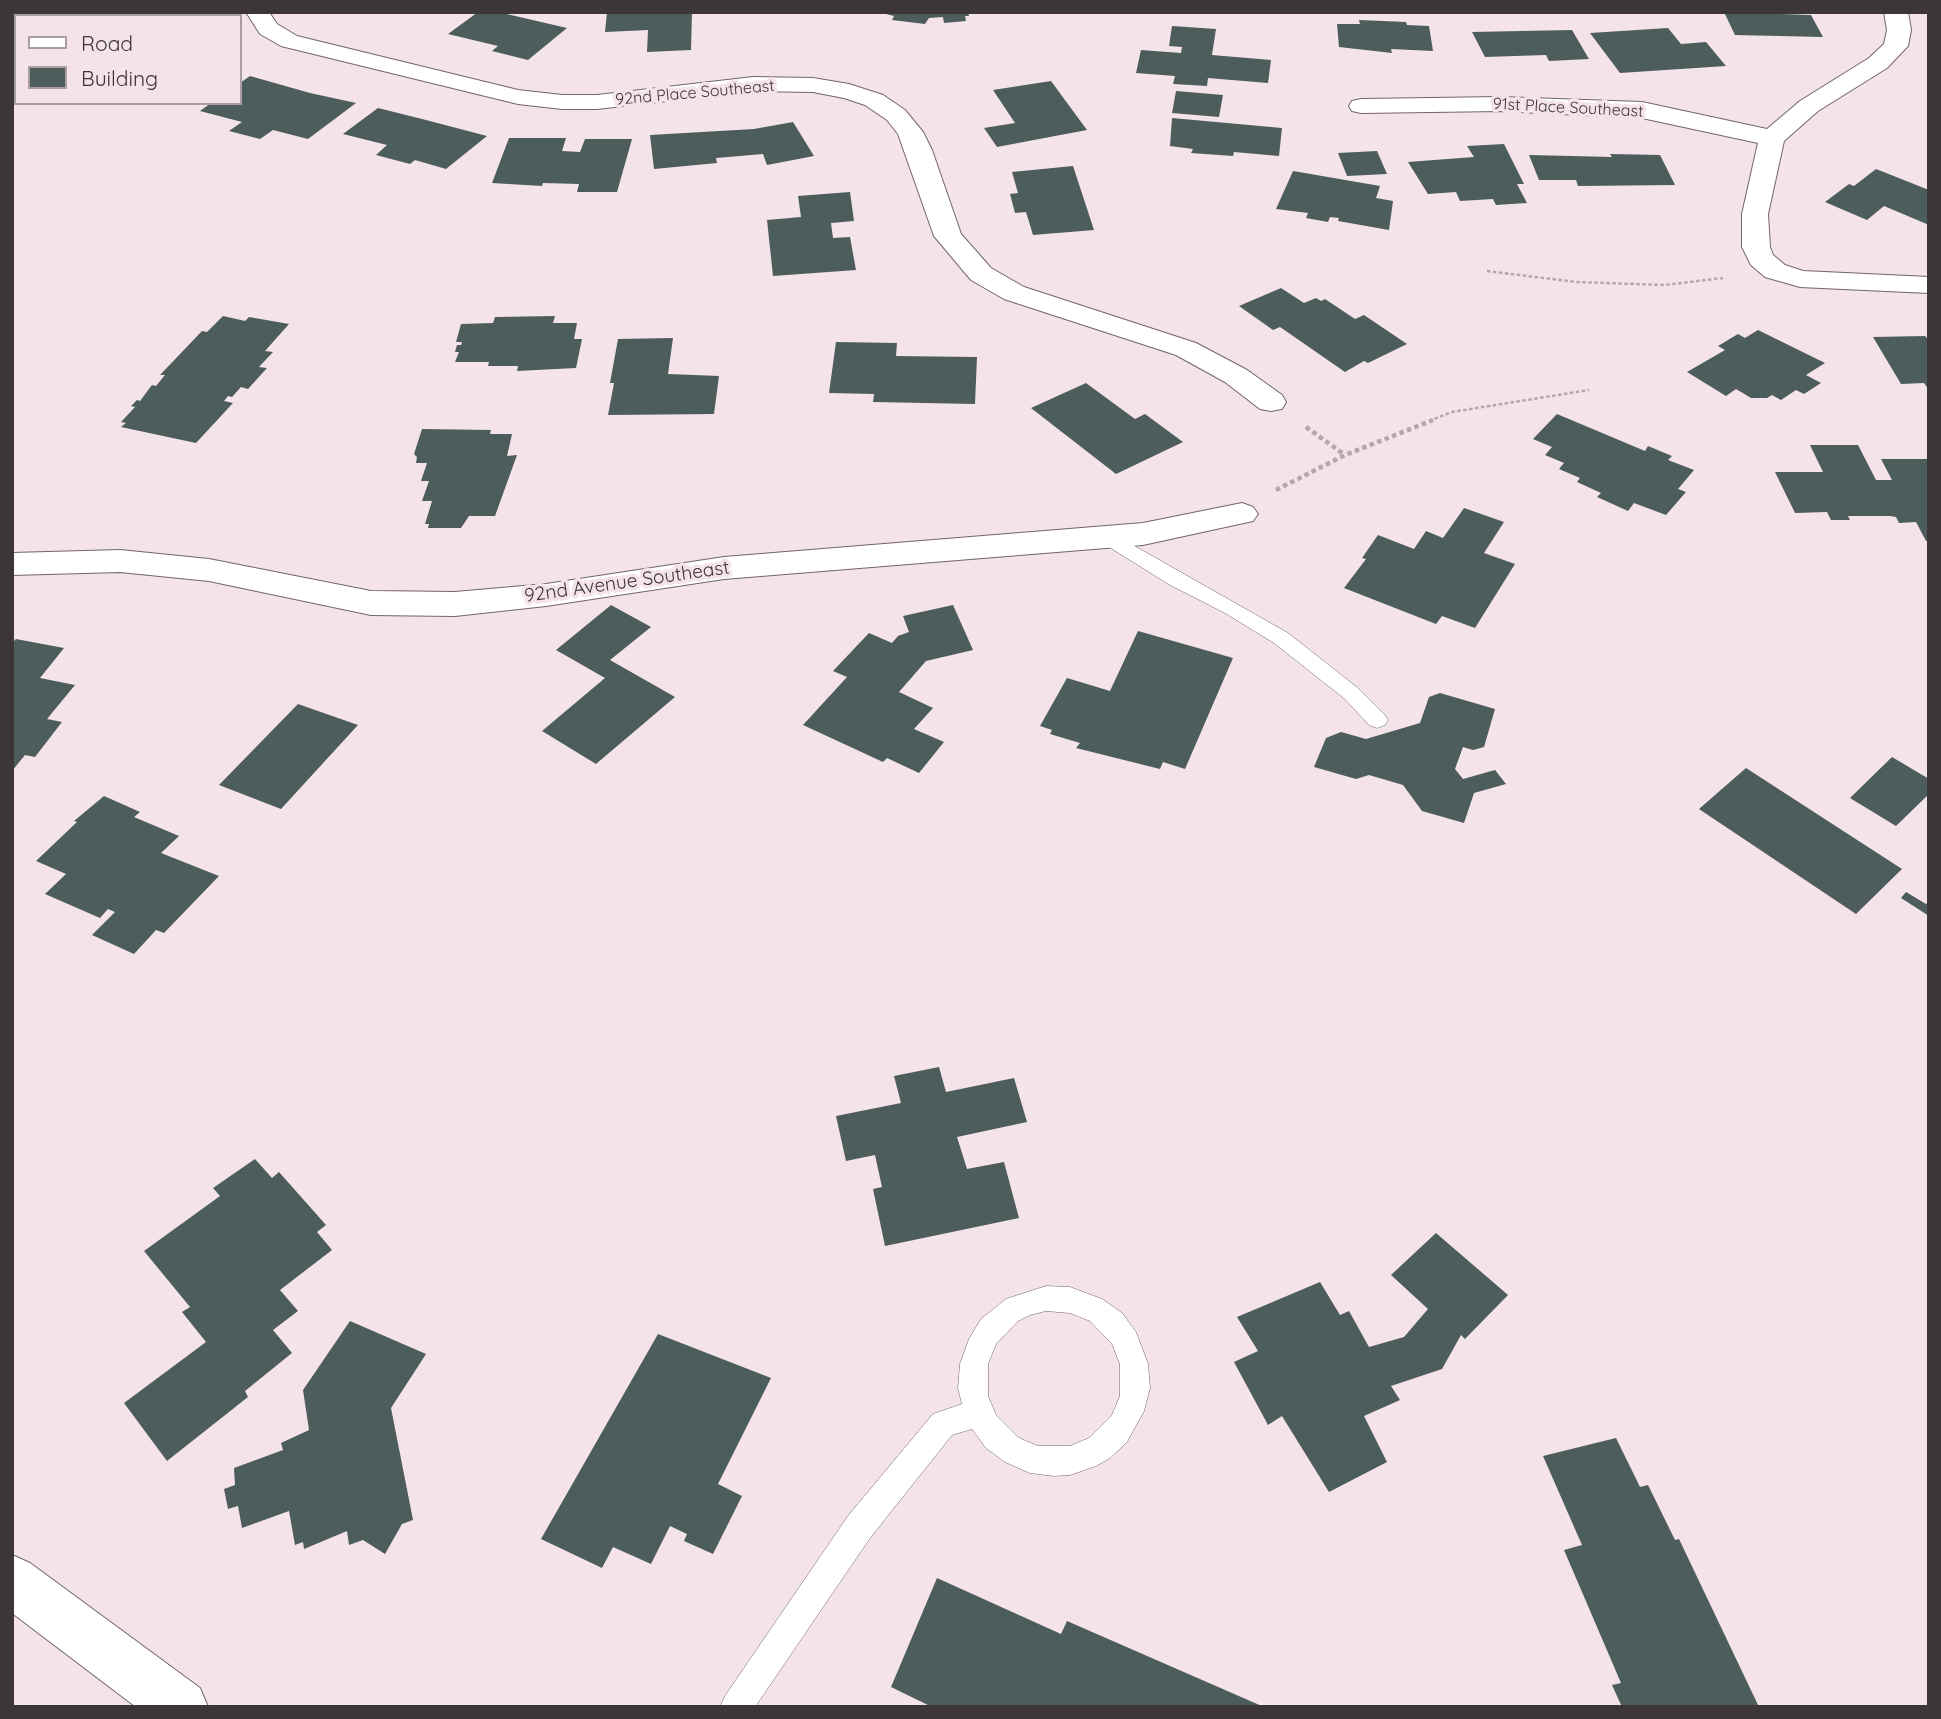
<!DOCTYPE html>
<html>
<head>
<meta charset="utf-8">
<style>
  body { margin:0 }
  #map { position:relative; width:1941px; height:1719px; overflow:hidden; background:#f4e3e9; font-family:Quicksand,sans-serif }
  canvas { display:block }
  .frame { position:absolute; inset:0; border:14px solid #3c3638; pointer-events:none }
  .legend { position:absolute; left:14px; top:14px; width:228px; height:91px; box-sizing:border-box; background:#f4e3e9; border:2px solid #aa9ea2; margin:0; padding:9px 12px; list-style:none; font-size:21px; color:#3c3638 }
  .legend li { display:flex; align-items:center; gap:14px; height:35px }
  .legend b { width:35px; border:2px solid #aa9ea2 }
</style>
</head>
<body>
<div id="map">
<canvas width="1941" height="1719"></canvas>
<div class="frame"></div>
<ul class="legend">
<li><b style="height:9px;background:#fff"></b>Road</li>
<li><b style="height:19px;background:#4d5d5b"></b>Building</li>
</ul>
</div>
<script>
const c = document.querySelector('canvas').getContext('2d');
c.lineJoin = 'round';
function paint(path, color) { c.fillStyle = color; c.fill(path, 'evenodd'); }
const shape = rows => new Path2D(rows.map(r => 'M' + r).join(''));
function trace(path, color, width, dash) { c.strokeStyle = color; c.lineWidth = width; c.lineCap = dash ? 'butt' : 'round'; c.setLineDash(dash || []); c.stroke(path); }
function drawText(font, color, halo, rows, align = 'center') {
  c.font = font + ' Quicksand,sans-serif'; c.lineWidth = 7; c.setLineDash([]); c.textBaseline = 'middle'; c.strokeStyle = halo; c.fillStyle = color; for (const [text, x, y, turn = 0] of rows) {
    c.save(); c.translate(x, y); c.rotate((+turn || 0) * Math.PI / 180); c.textAlign = isNaN(turn) ? turn : align; if (halo) c.strokeText(text, 0, 0); c.fillText(text, 0, 0); c.restore();
  }
}
paint(shape([
  [105,12,164,12,163,16,103,16],
  [478,12,498,12,567,28,528,60,492,51,498,46,448,34],
  [607,12,692,12,691,50,647,52,648,30,605,32],
  [878,12,968,12,969,16,965,16,966,21,944,23,943,17,929,18,925,24,892,20,894,16],
  [1724,12,1811,15,1823,37,1735,35],
  [1359,20,1406,22,1407,25,1429,26,1433,51,1391,49,1392,53,1339,47,1337,24,1360,24],
  [1172,26,1216,29,1212,55,1271,60,1268,83,1208,78,1207,86,1173,84,1175,76,1136,73,1141,50,1181,53,1182,47,1169,46],
  [1668,28,1681,44,1706,42,1726,66,1620,73,1590,33],
  [1572,30,1589,59,1549,61,1546,55,1485,57,1472,32],
  [250,76,310,93,356,103,308,139,273,130,260,139,229,131,242,122,200,111,211,103,240,103,240,83],
  [1051,81,1087,130,997,147,984,128,1015,123,993,90],
  [1176,91,1223,95,1219,117,1172,113],
  [378,108,422,119,487,136,446,169,415,160,410,164,376,155,387,145,343,134],
  [1172,118,1282,128,1279,156,1234,152,1233,156,1191,153,1193,149,1170,146],
  [793,122,814,156,767,165,763,154,716,158,717,163,654,169,650,135,754,129],
  [509,138,566,138,562,151,580,152,585,139,632,139,617,192,577,192,579,184,543,183,542,186,492,183],
  [1504,144,1524,184,1517,184,1527,203,1496,205,1493,199,1460,201,1456,192,1428,194,1408,162,1474,157,1467,146],
  [1377,151,1387,174,1347,176,1338,153],
  [1610,154,1660,155,1675,185,1578,186,1576,180,1539,180,1529,155,1612,157],
  [1073,166,1094,230,1033,235,1026,212,1015,213,1010,194,1018,193,1012,172],
  [1876,169,1929,190,1929,225,1884,206,1867,220,1825,202,1849,184,1854,186],
  [1293,171,1380,186,1376,198,1393,201,1389,230,1338,221,1339,218,1330,217,1328,222,1306,218,1308,213,1276,209],
  [850,192,854,221,831,223,833,238,850,237,856,270,773,276,767,220,801,217,798,196],
  [1281,288,1304,303,1316,298,1321,301,1325,299,1355,319,1364,315,1407,344,1368,363,1364,361,1345,372,1280,327,1273,330,1239,306],
  [223,316,245,321,249,317,289,324,265,351,273,352,259,367,267,368,248,389,241,387,232,397,228,396,224,401,233,403,196,443,121,427,126,423,121,422,135,407,131,406,137,400,140,401,152,385,156,386,165,375,160,375,202,331,207,332],
  [555,316,553,323,577,323,574,339,582,339,576,368,517,371,518,366,488,366,489,362,455,362,459,352,455,352,457,345,461,345,462,342,456,342,461,324,493,323,495,317],
  [1758,330,1825,363,1806,375,1821,383,1804,394,1796,390,1781,400,1772,395,1767,398,1751,398,1736,389,1726,396,1687,372,1725,350,1718,346,1738,334,1745,338],
  [1925,336,1929,340,1929,390,1924,383,1901,384,1873,337],
  [673,338,668,374,719,376,714,414,608,415,614,383,610,383,618,339],
  [836,342,897,343,896,356,977,357,975,404,873,402,874,394,829,393],
  [1086,383,1135,419,1145,414,1183,442,1116,474,1031,408],
  [1557,414,1645,451,1648,446,1672,456,1668,460,1694,470,1678,489,1686,492,1666,515,1634,503,1628,511,1597,497,1601,493,1577,482,1580,478,1559,469,1564,463,1545,455,1552,447,1533,439],
  [422,429,491,430,490,434,512,434,507,456,517,455,495,516,469,516,461,528,428,528,429,524,425,524,432,501,422,501,429,481,421,481,427,463,416,463,417,457,414,454],
  [1810,445,1858,445,1876,480,1892,480,1881,459,1929,459,1929,541,1926,541,1916,522,1899,523,1896,517,1890,516,1848,516,1850,520,1831,520,1827,512,1795,513,1775,472,1823,472],
  [1464,508,1504,522,1484,553,1515,564,1475,628,1442,616,1436,624,1344,588,1366,559,1362,558,1378,535,1414,549,1426,531,1443,538],
  [611,605,651,627,610,660,675,697,596,764,542,731,605,678,556,650],
  [953,605,973,650,926,661,899,692,933,708,914,729,944,742,919,773,887,758,883,762,803,725,847,677,833,671,869,633,892,643,898,636,909,632,903,616],
  [1138,631,1233,658,1185,769,1163,762,1160,769,1076,748,1080,743,1050,734,1052,730,1040,726,1067,678,1110,691],
  [16,639,64,648,40,678,75,685,47,719,62,722,35,757,25,755,12,771,12,643],
  [1440,693,1495,709,1484,747,1473,750,1463,747,1455,769,1463,779,1495,770,1506,784,1474,793,1464,823,1422,811,1403,785,1369,775,1356,779,1314,767,1326,738,1341,732,1366,739,1420,723,1429,697],
  [298,704,358,725,281,809,219,785],
  [1892,757,1929,779,1929,794,1896,826,1850,798],
  [1746,768,1902,869,1856,914,1699,809],
  [104,796,140,812,134,817,179,836,161,853,219,876,164,933,156,930,134,954,92,935,115,912,108,909,100,918,45,894,66,874,36,861,77,822,74,821],
  [1906,892,1926,904,1929,901,1929,916,1901,898],
  [939,1067,946,1092,1014,1078,1027,1122,957,1137,967,1169,1004,1162,1019,1218,885,1246,873,1189,882,1187,875,1155,846,1161,836,1116,901,1103,894,1076],
  [255,1159,272,1178,279,1172,326,1225,317,1232,332,1250,280,1290,298,1311,273,1330,292,1353,245,1391,248,1397,167,1461,124,1403,206,1342,182,1312,190,1307,144,1251,220,1196,213,1188],
  [1436,1233,1508,1295,1465,1339,1461,1335,1442,1369,1391,1386,1400,1400,1364,1416,1387,1462,1329,1492,1282,1416,1268,1425,1234,1362,1258,1351,1237,1317,1320,1282,1340,1315,1349,1311,1369,1347,1404,1337,1428,1309,1391,1275],
  [350,1321,426,1354,391,1408,413,1520,402,1524,385,1554,363,1540,349,1545,347,1531,304,1549,303,1542,295,1545,289,1511,242,1528,238,1506,228,1509,224,1489,235,1485,234,1468,283,1450,281,1443,309,1430,303,1390],
  [658,1334,771,1378,718,1484,742,1496,713,1554,684,1541,687,1534,670,1526,651,1564,613,1547,602,1568,541,1539],
  [1616,1438,1640,1487,1648,1485,1675,1540,1679,1539,1759,1707,1622,1707,1612,1685,1621,1683,1564,1550,1582,1545,1543,1456],
  [937,1578,1061,1634,1067,1621,1264,1707,932,1707,891,1687]
]), '#4d5d5b');
const lane = shape([
  [1108,531,1288,633,1359,689,1385,715,1388,720,1385,725,1377,728,1369,725,1345,699,1274,643,1225,613,1170,585,1101,542,1098,537,1101,532,1108,531],
  [1046,1286,1070,1287,1102,1299,1122,1313,1136,1332,1148,1364,1150,1388,1144,1411,1127,1442,1110,1458,1096,1466,1070,1475,1054,1476,1030,1473,1005,1462,986,1448,972,1429,952,1435,870,1538,755,1707,720,1707,725,1696,848,1516,933,1414,962,1404,958,1388,960,1364,969,1339,981,1319,1006,1299,1046,1286],
  [1046,1311,1070,1313,1090,1321,1112,1344,1120,1364,1120,1396,1112,1415,1089,1438,1070,1446,1038,1446,1019,1438,996,1415,988,1396,988,1364,996,1344,1018,1321,1030,1315,1046,1311]
]);
const street = shape([
  [246,12,269,12,277,24,297,36,518,90,562,95,597,95,753,77,813,78,849,84,883,95,905,110,923,132,932,150,961,234,991,268,1024,287,1196,343,1247,370,1282,395,1286,402,1282,409,1271,411,1260,409,1225,382,1176,355,1004,299,971,280,934,236,898,134,887,120,865,105,844,98,813,92,753,91,597,109,562,109,518,104,281,46,260,34,246,12],
  [1884,12,1908,12,1911,30,1908,46,1887,68,1818,111,1784,141,1768,214,1770,247,1773,255,1785,265,1803,271,1929,277,1929,293,1800,287,1765,277,1751,265,1742,247,1742,214,1758,143,1642,118,1500,111,1361,113,1352,111,1349,106,1352,101,1361,99,1500,97,1642,102,1767,129,1800,101,1869,58,1884,44,1887,30,1884,12],
  [1242,503,1253,507,1258,514,1253,521,1143,545,724,579,546,606,455,616,371,615,209,581,120,572,12,575,12,553,120,550,209,559,371,591,455,592,546,584,724,557,1143,523,1242,503]
]);
const secondary = shape([
  [12,1555,30,1563,200,1688,208,1707,136,1707,12,1613,12,1555]
]);
trace(lane, '#73656a', 1);
trace(street, '#73656a', 2);
trace(secondary, '#73656a', 2);
trace(shape([
  [1487,271,1576,282,1665,285,1723,278],
  [1429,421,1452,412,1589,390]
]), '#b4a6ab', 2.5, [3.5, 2.5]);
trace(shape([
  [1306,427,1345,455],
  [1276,490,1345,455,1433,420]
]), '#b4a6ab', 4.5, [4.5, 3.5]);
paint(lane, '#fff');
paint(street, '#fff');
paint(secondary, '#fff');
drawText('16px', '#3c3638', '#f4e3e9', [
  ["92nd Place Southeast",695,93,-5],
  ["91st Place Southeast",1568,108,3]
]);
drawText('19px', '#3c3638', '#f4e3e9', [
  ["92nd Avenue Southeast",627,582,-8]
]);
</script>
</body>
</html>
